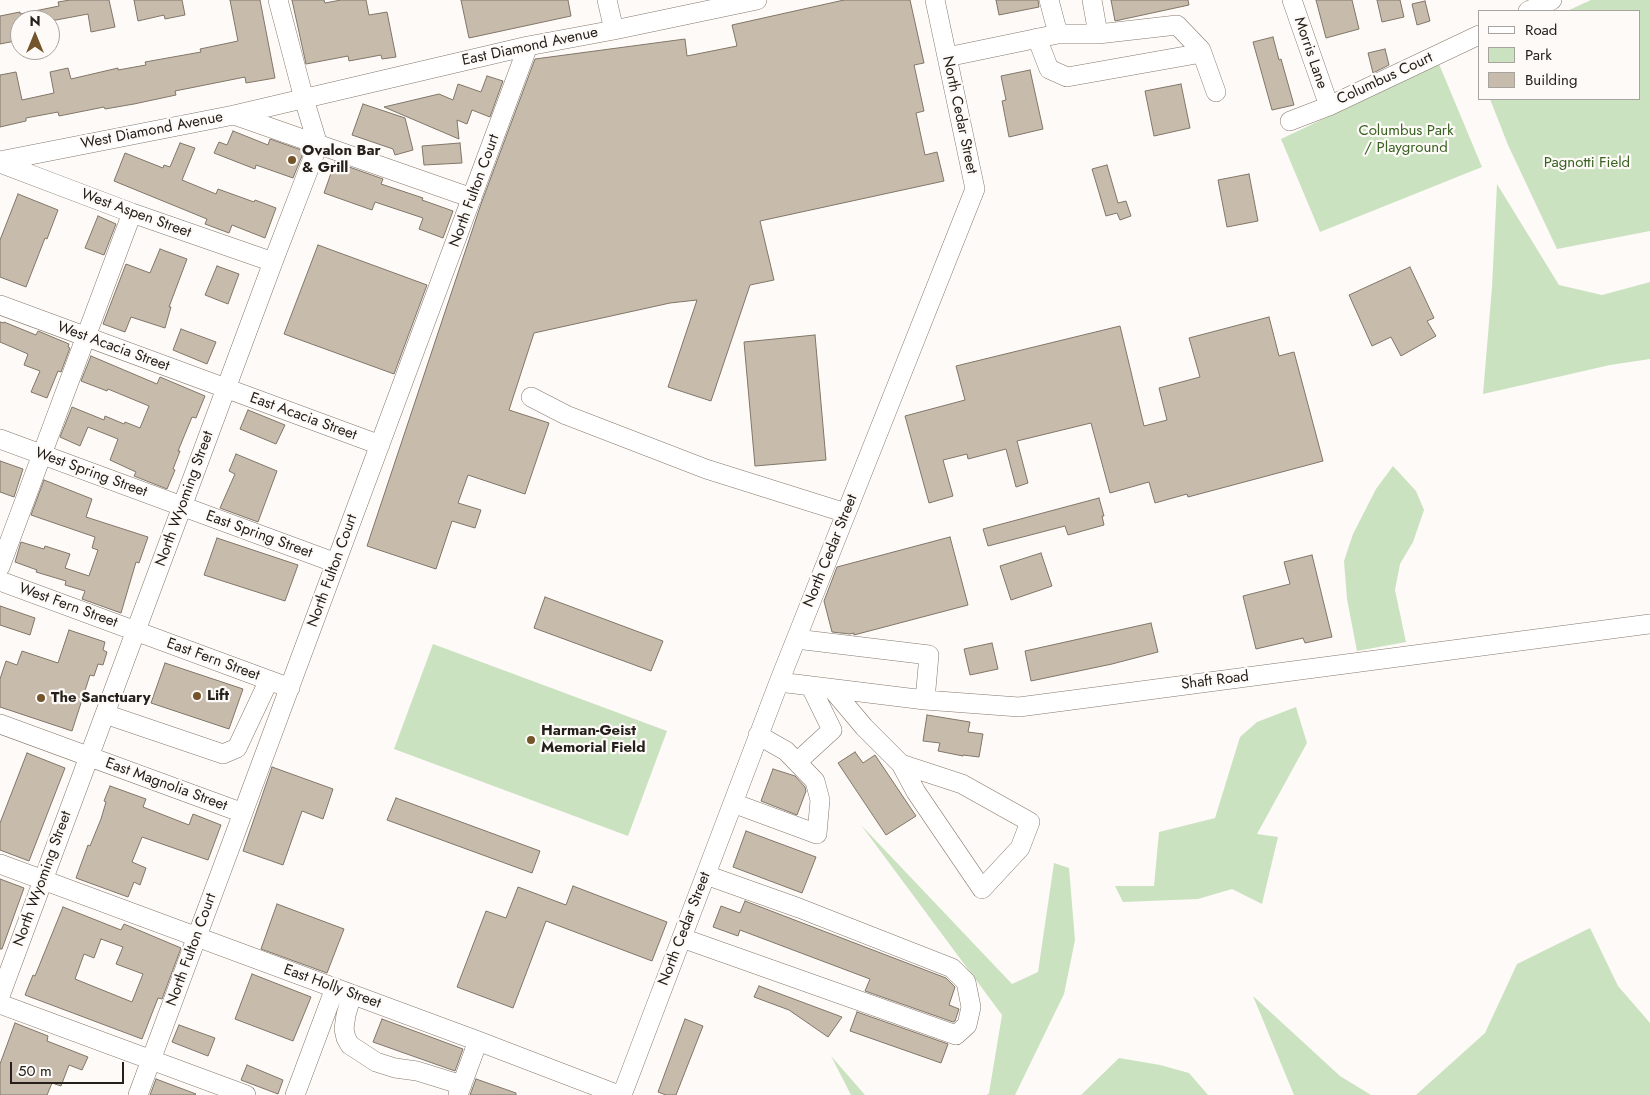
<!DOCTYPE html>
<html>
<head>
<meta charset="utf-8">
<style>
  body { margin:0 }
  #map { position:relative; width:1650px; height:1095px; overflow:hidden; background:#fdfaf7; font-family:Jost,sans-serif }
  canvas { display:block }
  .legend { position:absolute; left:1478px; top:10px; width:162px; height:90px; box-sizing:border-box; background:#fdfaf7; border:1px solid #a7a39f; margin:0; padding:6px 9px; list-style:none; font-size:15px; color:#25201b }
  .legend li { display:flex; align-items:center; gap:10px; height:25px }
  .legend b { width:25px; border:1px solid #a7a39f }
  .north { position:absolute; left:10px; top:10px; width:50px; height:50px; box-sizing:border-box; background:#fdfaf7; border:1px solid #a7a39f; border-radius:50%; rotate:0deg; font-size:14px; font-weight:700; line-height:20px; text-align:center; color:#25201b }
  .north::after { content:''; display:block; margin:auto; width:18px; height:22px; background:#74542a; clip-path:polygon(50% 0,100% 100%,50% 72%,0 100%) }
  .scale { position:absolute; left:10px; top:1062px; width:114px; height:22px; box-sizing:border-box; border:2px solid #25201b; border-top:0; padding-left:6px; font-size:15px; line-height:18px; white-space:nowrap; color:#25201b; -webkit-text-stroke:4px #fdfaf7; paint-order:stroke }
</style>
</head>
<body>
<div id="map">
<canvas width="1650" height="1095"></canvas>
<ul class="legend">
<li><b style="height:6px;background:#fff"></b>Road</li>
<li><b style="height:14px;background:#cbe2c0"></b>Park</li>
<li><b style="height:14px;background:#c7bbac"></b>Building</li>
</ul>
<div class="north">N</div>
<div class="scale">50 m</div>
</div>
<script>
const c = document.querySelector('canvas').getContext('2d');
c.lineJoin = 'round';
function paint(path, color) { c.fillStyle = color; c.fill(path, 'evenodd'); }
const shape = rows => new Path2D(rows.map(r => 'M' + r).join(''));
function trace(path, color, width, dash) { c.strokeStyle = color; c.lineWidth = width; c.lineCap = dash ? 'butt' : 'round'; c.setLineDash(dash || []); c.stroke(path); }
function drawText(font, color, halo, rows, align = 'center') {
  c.font = font + ' Jost,sans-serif'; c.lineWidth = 4.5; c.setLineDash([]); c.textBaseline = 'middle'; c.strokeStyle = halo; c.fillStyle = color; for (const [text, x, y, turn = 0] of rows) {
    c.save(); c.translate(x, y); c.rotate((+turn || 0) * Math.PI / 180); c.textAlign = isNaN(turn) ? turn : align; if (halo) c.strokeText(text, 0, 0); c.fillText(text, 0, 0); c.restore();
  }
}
paint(shape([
  [1591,0,1650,0,1650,231,1557,249,1508,145,1490,99,1639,99,1639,11,1567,11],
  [1439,64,1482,167,1320,232,1281,139],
  [1497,184,1559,285,1602,295,1650,282,1650,359,1610,365,1483,394,1492,287],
  [1393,466,1416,491,1424,510,1413,542,1400,564,1395,590,1406,642,1357,651,1347,599,1344,561,1353,534,1376,489],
  [433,644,667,731,628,836,394,749],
  [1296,707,1307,743,1257,834,1278,837,1262,904,1232,889,1198,899,1123,902,1115,886,1154,886,1159,832,1215,818,1240,737,1257,722],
  [861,825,1012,984,1038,972,1054,863,1069,868,1075,940,1064,994,1015,1095,987,1095,989,1093,1002,1015],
  [1590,928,1618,986,1650,1023,1650,1095,1416,1095,1485,1033,1517,964],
  [1253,996,1340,1076,1371,1095,1294,1095],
  [831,1056,865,1095,851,1095],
  [1119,1058,1160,1065,1189,1073,1208,1095,1081,1095]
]), '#cbe2c0');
const building = shape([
  [70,0,109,0,115,27,91,32,88,14,56,20,20,20,20,40,0,44,0,16,20,12,20,14,59,6,58,2,70,0],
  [134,0,182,0,185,15,165,19,164,15,138,21,134,0],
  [230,0,260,0,275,78,246,83,245,77,175,91,176,95,134,104,105,109,104,107,59,116,58,112,26,118,26,121,0,127,0,75,16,72,22,100,54,93,50,72,68,68,71,79,118,68,118,70,146,65,145,62,201,52,200,49,238,41,230,0],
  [292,0,324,0,325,3,341,0,366,0,369,15,387,12,396,57,382,59,381,55,349,61,348,56,306,64,292,0],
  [461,0,568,0,571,16,469,38,461,0],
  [844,0,910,0,924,63,914,65,924,111,916,113,925,155,937,152,944,181,760,221,774,280,750,285,711,401,668,387,697,300,670,303,534,333,509,410,549,423,525,494,468,475,458,503,481,510,475,528,452,521,436,569,367,546,481,204,535,59,685,39,687,56,737,46,732,25,844,0],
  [996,0,1038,0,1039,7,999,15,996,0],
  [1111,0,1188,0,1189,5,1115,21,1111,0],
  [1316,0,1352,0,1359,29,1326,38,1316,0],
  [1377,0,1400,0,1404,17,1382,22,1377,0],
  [1425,1,1430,21,1417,25,1412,4,1425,1],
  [1273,37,1279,60,1281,59,1294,105,1272,110,1253,42,1273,37],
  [1385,49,1389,65,1373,73,1368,53,1385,49],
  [1030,70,1043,129,1009,137,1002,101,1006,100,1001,76,1030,70],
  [487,76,503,81,490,117,472,110,467,124,457,120,459,139,384,107,439,94,453,100,458,84,481,92,487,76],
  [1181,84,1190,128,1154,136,1145,91,1181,84],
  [363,104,405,118,413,150,395,155,393,149,352,135,363,104],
  [233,131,268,145,270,139,304,151,293,178,256,165,255,169,214,153,219,142,227,145,233,131],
  [180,143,195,148,182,180,216,194,218,189,254,202,255,200,276,208,265,238,232,225,229,233,205,224,207,219,114,181,125,153,163,168,164,165,170,167,180,143],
  [460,143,462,163,424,165,422,146,460,143],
  [335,162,383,179,381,184,423,198,422,200,453,211,443,238,419,229,423,218,375,202,372,210,324,193,335,162],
  [1107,165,1118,203,1126,201,1131,216,1120,220,1117,213,1106,216,1092,169,1107,165],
  [1249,174,1258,221,1227,227,1218,180,1249,174],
  [18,194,58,210,47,239,45,238,26,287,0,277,0,240,18,194],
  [98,216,116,224,104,255,85,248,98,216],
  [318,245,427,285,394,374,284,334,318,245],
  [160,249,187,259,169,307,171,307,165,328,131,317,125,332,103,324,126,264,150,273,160,249],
  [217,266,239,274,228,304,205,295,217,266],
  [1410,267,1434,318,1427,321,1436,336,1401,356,1391,337,1372,346,1349,295,1410,267],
  [1269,317,1279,356,1294,352,1323,461,1188,497,1187,494,1155,503,1149,482,1110,493,1091,423,1017,441,1028,483,1016,487,1006,449,968,459,967,454,943,460,953,496,929,503,905,416,965,400,956,366,1120,326,1144,426,1167,420,1159,388,1200,377,1189,338,1269,317],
  [0,322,4,323,4,322,36,335,38,331,69,344,68,347,70,348,61,372,58,371,47,398,31,392,40,371,24,365,28,354,0,342,0,322],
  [181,329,216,342,207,364,173,350,181,329],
  [815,335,826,460,755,466,744,342,815,335],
  [91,356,157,384,160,377,205,396,196,418,192,417,178,451,180,451,173,469,175,470,167,489,134,476,136,472,110,460,118,439,88,427,80,446,60,437,72,407,104,420,105,416,124,424,125,422,140,428,149,406,108,389,107,391,81,381,91,356],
  [248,410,285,425,276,444,240,429,248,410],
  [236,454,277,471,258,522,220,508,235,474,229,471,236,454],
  [0,461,23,469,14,497,0,492,0,461],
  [44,480,92,499,86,517,148,537,139,563,136,562,121,613,82,599,85,591,65,585,66,581,36,572,37,570,15,562,21,542,44,549,45,546,70,554,65,568,89,576,98,550,92,548,95,537,31,515,44,480],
  [1099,498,1104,516,1102,516,1104,525,1068,535,1065,526,988,546,983,529,1099,498],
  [950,537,968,605,854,635,854,633,850,634,832,632,824,601,837,567,950,537],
  [217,538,298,565,285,601,204,575,217,538],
  [1041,553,1052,586,1011,600,1000,566,1041,553],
  [1312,555,1332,637,1305,643,1303,638,1256,649,1243,596,1290,584,1284,562,1312,555],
  [545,597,663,641,651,671,534,628,545,597],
  [0,606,35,618,30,635,0,625,0,606],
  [1151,623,1158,652,1112,664,1031,681,1025,651,1151,623],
  [69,630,105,642,103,650,107,652,103,665,98,664,94,676,90,675,72,731,0,707,0,679,6,661,17,665,22,651,58,663,69,630],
  [992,643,998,669,970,675,964,649,992,643],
  [165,663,243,689,229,729,151,703,165,663],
  [927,715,970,722,968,732,983,734,979,757,963,755,963,756,938,751,940,743,923,741,927,715],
  [855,752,863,763,875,755,916,816,886,835,838,763,855,752],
  [27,753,65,768,29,861,0,850,0,823,27,753],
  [272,767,333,789,323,819,302,811,283,865,243,851,272,767],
  [773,769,795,776,805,787,806,791,797,815,761,801,773,769],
  [110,786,146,799,143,807,189,825,193,814,221,825,208,860,142,837,132,862,146,868,140,885,134,882,128,897,76,878,88,845,90,846,101,819,106,802,104,801,110,786],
  [396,798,540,851,532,873,387,820,396,798],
  [746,831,816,857,802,893,733,867,746,831],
  [0,879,24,888,2,949,0,949,0,879],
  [573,886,667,922,652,961,546,921,513,1008,457,987,486,911,506,918,518,887,566,905,573,886],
  [745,901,946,978,955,987,949,1005,959,1009,955,1021,953,1022,865,991,870,979,740,930,738,936,713,927,721,906,740,913,745,901],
  [277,904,344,929,327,973,261,949,277,904],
  [63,907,121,930,124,924,181,948,162,999,158,998,142,1039,25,995,33,975,35,976,63,907],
  [101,939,123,947,116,964,143,974,132,1002,75,979,84,954,94,958,101,939],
  [252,974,311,997,293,1041,235,1019,252,974],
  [759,986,842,1017,828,1037,789,1010,754,997,759,986],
  [857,1012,948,1044,941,1063,850,1031,857,1012],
  [382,1019,463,1049,455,1071,373,1042,382,1019],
  [685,1019,703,1026,676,1095,666,1095,658,1092,685,1019],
  [15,1023,48,1036,47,1041,88,1057,82,1070,69,1065,61,1086,52,1083,47,1095,0,1095,0,1064,15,1023],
  [179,1025,215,1038,208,1056,172,1042,179,1025],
  [247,1065,283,1080,278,1094,241,1080,247,1065],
  [156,1079,196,1094,195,1095,150,1095,156,1079],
  [476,1079,516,1093,516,1095,470,1095,476,1079]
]);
paint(building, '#c7bbac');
trace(building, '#817668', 1);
const minor = shape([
  [607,0,614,30],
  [1049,0,1058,34],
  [1092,0,1098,34],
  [1292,0,1329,106],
  [1528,11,1552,0],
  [1037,38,1049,69,1067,77,1202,53],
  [947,57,1058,34,1098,34,1177,25,1201,50,1216,92],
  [234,115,472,198],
  [1290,121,1329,106,1479,35],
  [0,161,234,115,528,46,614,30,757,0],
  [0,163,132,213,273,262],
  [0,305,380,445],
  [531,397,566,415,706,469,846,513],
  [0,439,336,563],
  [0,567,132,213],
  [0,581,290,688],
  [796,639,929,655,925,700],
  [779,682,925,700,1019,707,1650,624],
  [832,689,864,727,901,764,962,784,1030,822,1020,848,982,889,916,792,901,764],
  [105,714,223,754,237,748,269,680],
  [0,724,243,813],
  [797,762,832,730,811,687],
  [733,803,817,834,820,800,815,781,786,751,758,735],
  [0,864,478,1041,619,1095],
  [682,938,956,1035,967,1025,971,1007,966,982,952,968,799,908,706,875],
  [352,994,346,1015,344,1029,346,1038,350,1045,376,1062,395,1068,417,1071,462,1085],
  [0,996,273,262,318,145,304,99,278,0],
  [0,1004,246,1095],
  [138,1095,528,46],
  [295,1095,335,988],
  [458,1095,478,1041],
  [622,1095,779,682,975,189,935,0]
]);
trace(minor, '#86786c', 20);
trace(minor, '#fff', 19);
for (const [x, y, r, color] of [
  [292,160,5,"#74542a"],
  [197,696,5,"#74542a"],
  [41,698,5,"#74542a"],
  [531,740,5,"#74542a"]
]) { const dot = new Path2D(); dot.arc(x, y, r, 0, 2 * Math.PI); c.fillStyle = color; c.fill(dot); trace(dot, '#fdfaf7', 2); }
drawText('15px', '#25201b', '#fdfaf7', [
  ["East Diamond Avenue",530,47,-12],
  ["Morris Lane",1310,53,71],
  ["Columbus Court",1385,79,-25],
  ["North Cedar Street",959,115,78],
  ["West Diamond Avenue",152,131,-11],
  ["North Fulton Court",475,191,-70],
  ["West Aspen Street",136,214,20],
  ["West Acacia Street",113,347,20],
  ["East Acacia Street",303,417,20],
  ["West Spring Street",91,473,20],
  ["North Wyoming Street",185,499,-70],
  ["East Spring Street",259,535,20],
  ["North Cedar Street",831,551,-68],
  ["North Fulton Court",333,571,-70],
  ["West Fern Street",68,606,20],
  ["East Fern Street",213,660,20],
  ["Shaft Road",1215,681,-7],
  ["East Magnolia Street",166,785,20],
  ["North Wyoming Street",43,879,-70],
  ["North Cedar Street",685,929,-69],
  ["North Fulton Court",192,950,-70],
  ["East Holly Street",332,987,20]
]);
drawText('15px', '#396222', '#fdfaf7', [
  ["Columbus Park",1406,131],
  ["/ Playground",1406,148],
  ["Pagnotti Field",1587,163]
]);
drawText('bold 15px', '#25201b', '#fdfaf7', [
  ["Ovalon Bar",302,151],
  ["& Grill",302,168],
  ["Lift",207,696],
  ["The Sanctuary",51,698],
  ["Harman-Geist",541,731],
  ["Memorial Field",541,748]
], 'left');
</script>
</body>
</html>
